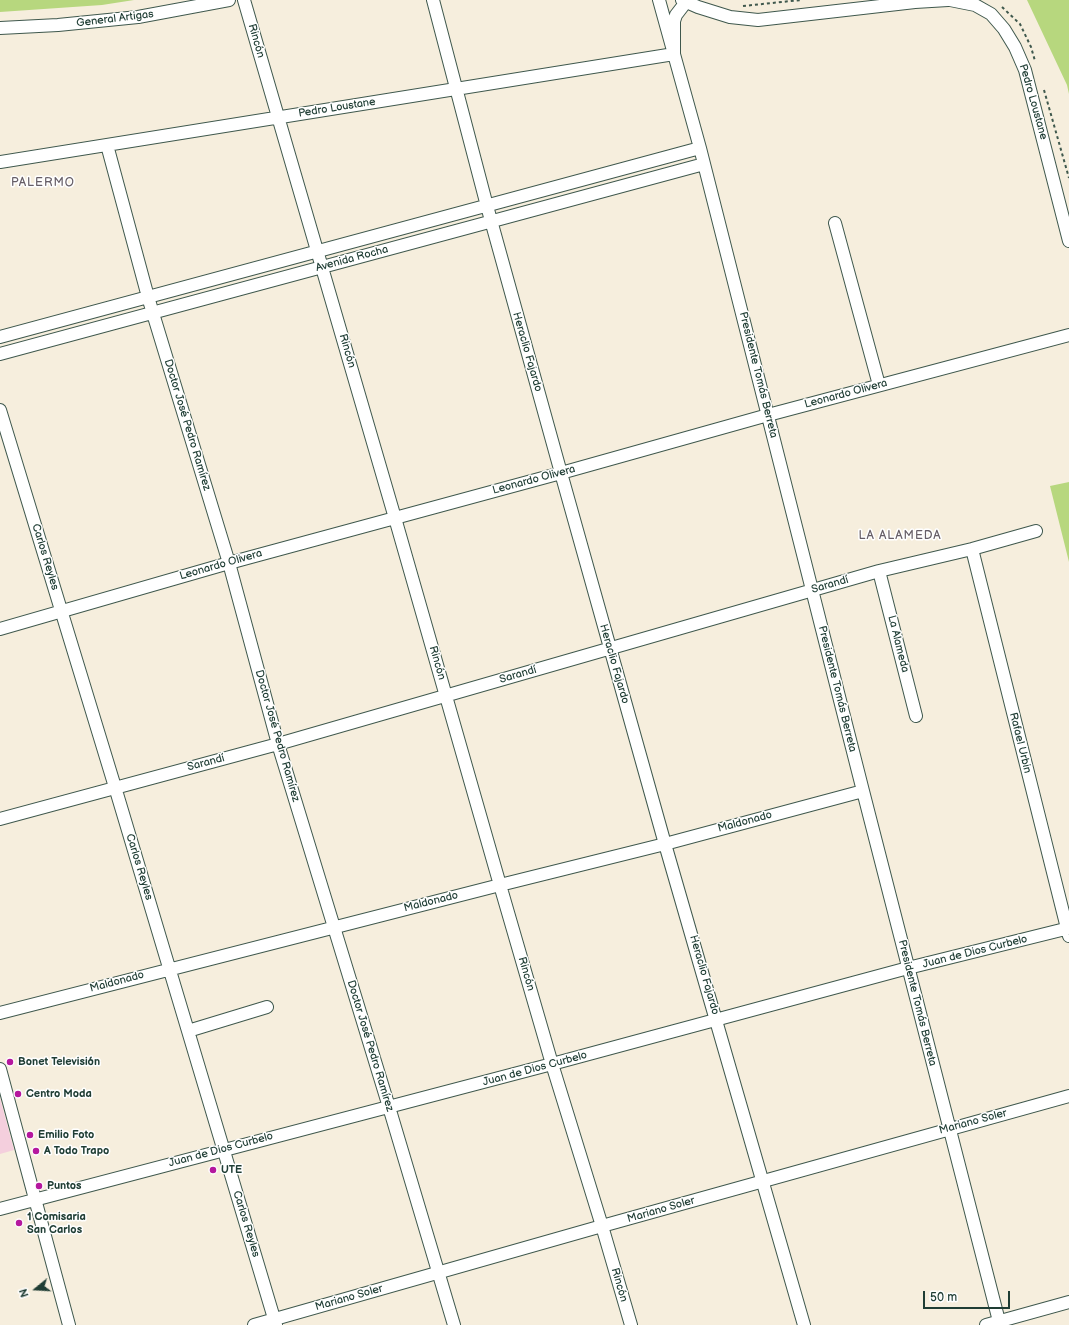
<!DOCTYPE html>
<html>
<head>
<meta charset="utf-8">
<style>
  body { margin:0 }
  #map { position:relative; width:1069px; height:1325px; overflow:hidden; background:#f6eedd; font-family:"Balsamiq Sans",sans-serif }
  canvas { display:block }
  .north { position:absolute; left:16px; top:1269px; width:40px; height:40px; -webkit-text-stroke:3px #fff; paint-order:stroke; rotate:252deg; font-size:11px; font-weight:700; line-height:16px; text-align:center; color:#1f3d34 }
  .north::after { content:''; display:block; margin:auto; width:14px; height:18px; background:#1f3d34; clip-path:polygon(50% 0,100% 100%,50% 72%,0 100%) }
  .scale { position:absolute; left:923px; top:1291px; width:87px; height:18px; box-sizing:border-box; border:2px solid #1f3d34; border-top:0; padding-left:5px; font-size:12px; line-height:14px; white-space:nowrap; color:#1f3d34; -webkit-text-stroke:3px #fff; paint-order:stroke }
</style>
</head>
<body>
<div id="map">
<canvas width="1069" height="1325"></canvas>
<div class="north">N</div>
<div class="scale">50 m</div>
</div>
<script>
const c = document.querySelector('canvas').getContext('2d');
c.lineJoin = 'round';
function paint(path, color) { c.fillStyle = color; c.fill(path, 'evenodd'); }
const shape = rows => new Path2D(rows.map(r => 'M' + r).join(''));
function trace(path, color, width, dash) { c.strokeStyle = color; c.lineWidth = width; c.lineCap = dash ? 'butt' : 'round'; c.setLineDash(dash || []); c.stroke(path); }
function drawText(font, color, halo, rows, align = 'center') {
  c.font = font + ' "Balsamiq Sans",sans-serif'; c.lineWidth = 3; c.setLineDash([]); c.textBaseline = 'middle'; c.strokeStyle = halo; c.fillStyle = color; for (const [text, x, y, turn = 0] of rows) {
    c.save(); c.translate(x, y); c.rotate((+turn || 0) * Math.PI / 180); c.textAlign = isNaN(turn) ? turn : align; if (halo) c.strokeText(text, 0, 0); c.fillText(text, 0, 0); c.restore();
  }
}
paint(shape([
  [0,1098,14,1150,0,1154]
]), '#f4cfdd');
paint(shape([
  [0,0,134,0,102,5,0,12],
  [1027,0,1069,0,1069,94,1067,85],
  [1069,482,1069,562,1050,486]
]), '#b7d77e');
const minor = shape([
  [244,0,395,518,500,885,552,1064,602,1226,631,1325],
  [433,0,487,206,561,473,665,844,804,1325],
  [659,0,700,148,863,791,1000,1325],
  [682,0,698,7,730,17,758,20,915,2,948,0],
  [950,0,975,5,991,14,1004,29,1015,47,1025,70,1069,241],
  [0,28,58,25,138,17,229,0],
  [107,145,148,297,229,563,278,744,389,1107,454,1325],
  [0,162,674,54,674,21,676,15,686,2],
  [835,223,879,385],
  [0,337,700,148],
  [0,354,704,164],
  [0,410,115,787,276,1325],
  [972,549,1069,936],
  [879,571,916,716],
  [0,629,229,563,561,473,768,415,1069,335],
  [0,819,278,744,879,571,972,549,1036,531],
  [0,1013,500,885,665,844,863,791],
  [188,1031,267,1007],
  [0,1069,69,1325],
  [0,1209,552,1064,908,968,1069,928],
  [254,1325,602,1226,1069,1096],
  [986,1325,1069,1302]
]);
trace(minor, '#3f584d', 14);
trace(shape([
  [743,6,801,0],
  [1002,7,1020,24,1031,47,1035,61],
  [1044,90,1069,178]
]), '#3f584d', 2, [3, 3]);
trace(minor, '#fff', 12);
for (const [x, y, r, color] of [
  [10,1062,4,"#b5179e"],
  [18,1094,4,"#b5179e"],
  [30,1135,4,"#b5179e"],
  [36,1151,4,"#b5179e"],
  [213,1170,4,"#b5179e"],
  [39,1186,4,"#b5179e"],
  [19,1223,4,"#b5179e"]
]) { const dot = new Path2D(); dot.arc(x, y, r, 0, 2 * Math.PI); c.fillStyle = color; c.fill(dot); trace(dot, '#fff', 1.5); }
drawText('11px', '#1f3d34', '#fff', [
  ["General Artigas",115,19,-7],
  ["Rincón",256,41,74],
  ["Pedro Loustane",1033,102,74],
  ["Pedro Loustane",337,108,-9],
  ["Avenida Rocha",352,259,-15],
  ["Rincón",347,351,74],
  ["Heraclio Fajardo",527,352,74],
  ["Presidente Tomás Berreta",758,375,76],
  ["Leonardo Olivera",846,394,-15],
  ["Doctor José Pedro Ramírez",187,425,73],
  ["Leonardo Olivera",534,480,-15],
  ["Carlos Reyles",45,557,73],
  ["Leonardo Olivera",221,565,-16],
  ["Sarandí",830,585,-16],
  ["La Alameda",898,644,76],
  ["Rincón",437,663,74],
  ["Heraclio Fajardo",614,664,74],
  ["Sarandí",518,675,-16],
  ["Presidente Tomás Berreta",837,689,76],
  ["Doctor José Pedro Ramírez",277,736,74],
  ["Rafael Urbin",1020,743,76],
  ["Sarandí",206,763,-15],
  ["Maldonado",745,822,-15],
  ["Carlos Reyles",139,867,73],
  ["Maldonado",431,902,-14],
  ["Juan de Dios Curbelo",975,952,-14],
  ["Rincón",526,974,74],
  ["Heraclio Fajardo",704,975,74],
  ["Maldonado",117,982,-15],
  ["Presidente Tomás Berreta",917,1003,76],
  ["Doctor José Pedro Ramírez",370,1046,73],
  ["Juan de Dios Curbelo",535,1069,-15],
  ["Mariano Soler",973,1122,-15],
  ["Juan de Dios Curbelo",221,1150,-15],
  ["Mariano Soler",661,1210,-16],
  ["Carlos Reyles",246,1224,73],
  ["Rincón",619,1285,74],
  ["Mariano Soler",349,1298,-16]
]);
drawText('bold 11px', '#1f3d34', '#fff', [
  ["Bonet Televisión",18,1062],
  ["Centro Moda",26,1094],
  ["Emilio Foto",38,1135],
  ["A Todo Trapo",44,1151],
  ["UTE",221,1170],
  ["Puntos",47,1186],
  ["1 Comisaria",27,1217],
  ["San Carlos",27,1230]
], 'left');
c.letterSpacing = '1px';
drawText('12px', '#665e66', '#fff', [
  ["PALERMO",43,183],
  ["LA ALAMEDA",900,536]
]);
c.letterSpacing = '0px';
</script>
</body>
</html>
